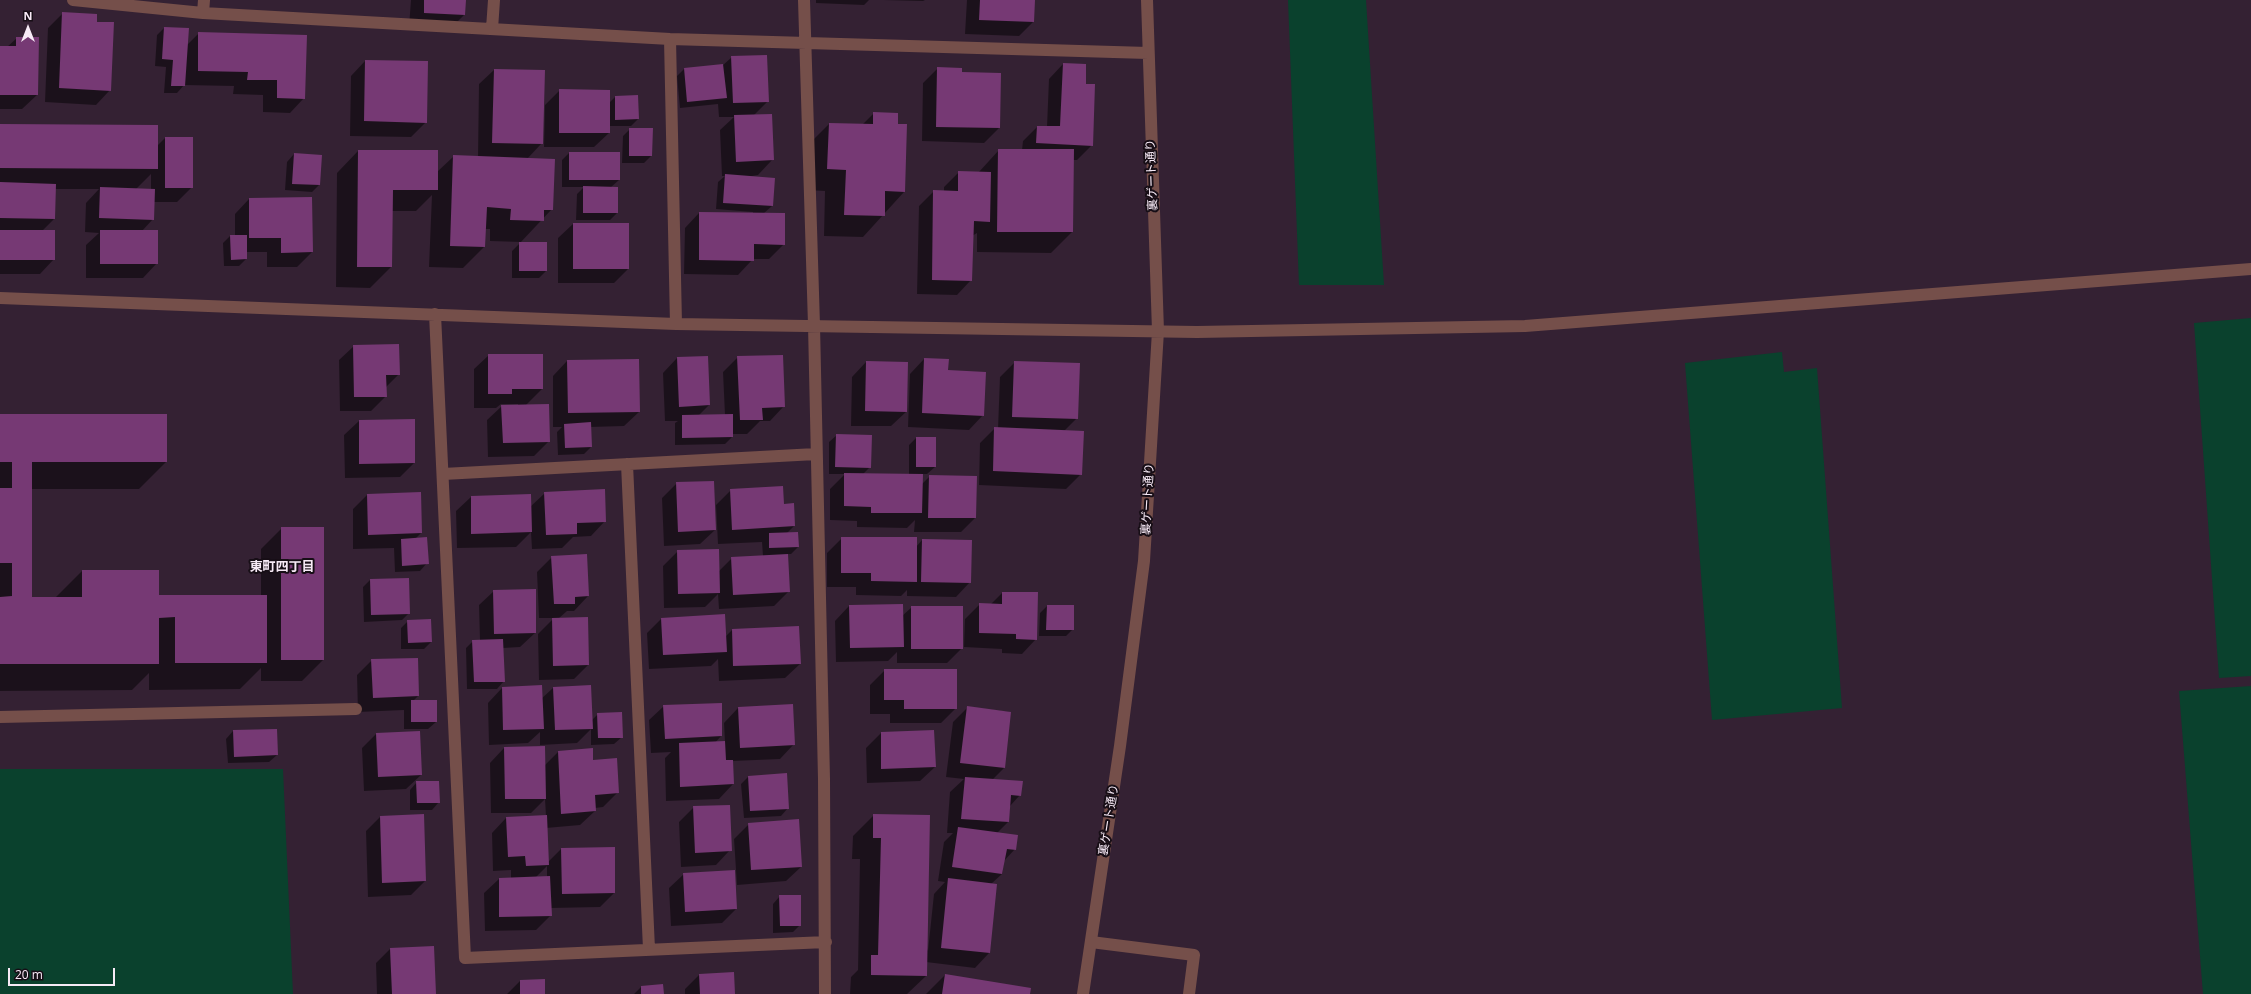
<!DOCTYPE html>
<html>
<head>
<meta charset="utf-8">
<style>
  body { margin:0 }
  #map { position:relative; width:2251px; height:994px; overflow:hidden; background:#342133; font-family:"Open Sans",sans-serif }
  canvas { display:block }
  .north { position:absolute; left:8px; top:8px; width:40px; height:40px; -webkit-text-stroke:3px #170e16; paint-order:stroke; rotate:0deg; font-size:11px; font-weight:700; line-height:16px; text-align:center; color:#f7eaf6 }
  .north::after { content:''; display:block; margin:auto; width:14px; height:18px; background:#f7eaf6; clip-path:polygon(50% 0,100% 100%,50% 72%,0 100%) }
  .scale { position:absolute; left:8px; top:968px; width:107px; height:18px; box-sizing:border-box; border:2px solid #f7eaf6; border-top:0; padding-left:5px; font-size:12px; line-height:14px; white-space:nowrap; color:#f7eaf6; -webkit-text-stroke:3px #170e16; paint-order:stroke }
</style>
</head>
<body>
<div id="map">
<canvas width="2251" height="994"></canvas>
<div class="north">N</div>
<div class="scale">20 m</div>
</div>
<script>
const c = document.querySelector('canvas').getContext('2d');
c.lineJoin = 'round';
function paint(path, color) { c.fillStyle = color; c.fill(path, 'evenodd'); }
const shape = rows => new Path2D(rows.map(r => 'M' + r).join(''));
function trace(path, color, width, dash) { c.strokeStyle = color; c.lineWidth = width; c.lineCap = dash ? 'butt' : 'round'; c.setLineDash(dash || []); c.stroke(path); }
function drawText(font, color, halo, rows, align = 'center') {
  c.font = font + ' "Open Sans","Noto Sans JP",sans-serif'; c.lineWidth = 4; c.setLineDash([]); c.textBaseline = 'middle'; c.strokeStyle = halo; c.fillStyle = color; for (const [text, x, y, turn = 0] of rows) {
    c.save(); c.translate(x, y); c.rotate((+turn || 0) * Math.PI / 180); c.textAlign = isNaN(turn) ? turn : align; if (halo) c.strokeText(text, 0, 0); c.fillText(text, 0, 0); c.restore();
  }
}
paint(shape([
  [1288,0,1366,0,1384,285,1299,285],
  [2251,318,2251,676,2219,678,2194,323],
  [1782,352,1784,372,1817,368,1842,708,1712,720,1685,363],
  [2251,686,2251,994,2203,994,2179,691],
  [0,769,283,769,293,994,0,994]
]), '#0a412d');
paint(shape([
  [411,0,465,0,464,15,450,29,409,27],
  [816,0,869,0,864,5,816,3],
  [883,0,925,0,923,1],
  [967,0,1034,0,1033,22,1019,36,965,34],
  [63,13,96,23,110,90,96,105,45,102,48,28],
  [164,28,187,45,199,33,306,36,304,98,290,113,263,112,263,95,233,94,234,86,184,85,177,93,164,93,166,67,155,66,157,35],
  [17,38,37,95,22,109,0,109,0,47,7,47],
  [732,57,768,101,754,115,771,115,772,160,758,175,746,177,772,206,763,214,784,244,769,259,753,259,738,275,684,274,685,228,699,213,753,214,753,212,716,209,718,182,725,176,722,176,720,130,734,117,719,117,718,104,680,108,677,76,684,69,722,66],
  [365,61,426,122,411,137,350,136,351,76],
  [1063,64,1092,145,1077,160,1073,160,1072,232,1051,253,977,252,977,233,972,236,971,280,957,295,917,294,919,206,934,191,944,191,944,187,959,172,978,173,999,150,1022,150,1023,141,1037,127,1047,127,1049,79],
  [938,68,961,73,1000,74,999,128,984,143,922,141,923,83],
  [494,70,544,71,542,143,527,159,552,209,520,243,546,271,539,278,512,278,512,251,521,242,490,241,490,229,485,229,484,247,463,268,429,267,432,195,416,211,392,211,391,267,370,288,336,287,337,173,358,151,437,172,454,156,478,157,479,84],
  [560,90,609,103,615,97,638,119,631,126,609,126,609,133,594,147,544,147,545,105],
  [874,113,904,192,863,237,824,236,825,191,807,190,808,145,829,124,863,124],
  [0,125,157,146,165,138,192,187,177,202,154,202,153,219,142,231,157,263,143,278,86,278,86,245,99,233,85,232,86,203,99,189,54,189,54,219,42,231,54,259,40,274,0,274],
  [151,174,151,190,136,189],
  [630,129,651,156,644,163,622,163,623,136],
  [569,153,619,180,610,188,617,213,610,220,576,220,577,194,584,187,562,187,562,160],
  [294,154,320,156,319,185,312,192,285,190,287,162],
  [249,199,312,252,297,267,267,267,267,252,246,252,246,259,239,266,224,266,223,243,230,236,235,236,235,214],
  [573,224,628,224,628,269,614,283,558,283,558,238],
  [354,346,399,374,386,387,386,396,371,411,340,411,339,360],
  [489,355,542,355,542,389,526,405,549,441,534,456,488,457,487,420,502,406,518,405,518,404,501,404,496,408,474,408,474,369],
  [738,357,784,406,770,421,760,421,747,434,732,434,732,437,725,444,675,445,675,423,678,421,665,421,663,373,677,358,709,405,698,416,725,415,723,372],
  [924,359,947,371,983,415,969,430,908,427,910,374],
  [567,361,639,412,624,426,590,427,591,447,584,454,558,455,557,432,562,427,553,427,553,376],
  [866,362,906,412,891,426,851,426,852,377],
  [1015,362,1077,418,1064,431,1081,474,1066,489,979,485,980,443,995,428,998,429,1000,377],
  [0,416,166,462,139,489,31,489,31,598,55,598,82,571,158,596,261,596,261,549,282,528,323,528,323,660,302,681,261,681,261,668,240,689,149,690,149,673,132,690,0,691],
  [414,420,414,463,400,477,345,478,344,435,359,421],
  [837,435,870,467,863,474,909,475,909,445,916,438,935,467,927,474,922,474,921,485,930,476,975,518,961,532,914,532,915,520,907,528,857,527,857,521,830,520,830,489,845,474,829,474,829,442],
  [677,483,715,530,700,544,664,546,662,498],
  [731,490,783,505,793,504,794,526,787,533,798,547,791,554,787,554,789,591,774,606,719,609,718,594,705,607,664,608,663,566,678,551,719,571,732,558,763,556,762,542,718,544,716,505],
  [545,493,605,521,591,536,573,537,562,548,532,549,531,532,516,547,457,548,456,511,471,497,530,495,530,507],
  [367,495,421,533,415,539,427,563,420,571,395,572,394,548,353,549,353,509],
  [842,538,916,547,922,540,970,582,956,597,907,596,907,590,901,596,856,595,856,587,827,587,827,553],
  [552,557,588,596,574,611,567,611,558,619,588,665,574,679,539,680,538,634,554,618,539,618,537,572],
  [370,580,409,613,402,620,364,622,363,587],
  [494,591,535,633,520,647,503,648,504,681,497,689,467,689,466,648,473,641,480,640,479,605],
  [1002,593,1036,639,1022,654,1002,653,1002,649,964,647,965,619,980,604,991,604],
  [849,606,902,616,912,607,962,648,947,663,897,663,897,652,888,661,836,662,835,621],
  [1047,606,1073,629,1066,636,1039,636,1040,613],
  [661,619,725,637,732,630,800,664,785,678,719,681,718,659,711,666,649,669,647,633],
  [408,621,431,642,424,649,401,649,401,628],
  [372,660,418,696,413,701,436,722,428,729,404,729,404,710,358,712,357,675],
  [885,670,956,708,941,723,890,723,890,714,870,714,870,685],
  [502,688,541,699,553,688,592,720,598,714,622,737,614,744,591,745,591,729,577,743,540,745,540,732,528,743,489,745,488,703],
  [664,706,721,736,715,743,725,742,724,723,738,708,794,744,780,759,732,761,733,784,719,799,666,801,665,758,671,752,651,753,649,720],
  [968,707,1010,712,1004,768,992,780,1020,795,1010,806,1008,822,997,833,1015,849,1004,861,1002,874,991,884,996,884,989,953,975,968,926,962,926,976,907,994,850,994,851,977,858,970,860,859,852,859,853,836,874,815,928,951,934,894,945,882,938,881,944,842,953,833,947,833,950,792,964,779,946,777,953,722],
  [233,731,277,755,269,762,228,763,226,739],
  [933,732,935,767,920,781,867,783,866,748,881,733],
  [376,734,421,775,406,789,364,791,362,748],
  [504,748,545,765,558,752,592,761,618,792,603,807,595,808,595,811,580,825,546,828,548,862,561,849,614,893,600,907,551,908,551,915,536,930,485,931,484,893,499,879,511,878,511,870,493,871,492,833,506,818,546,816,545,799,531,813,491,813,490,763],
  [547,866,547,877,535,878],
  [748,777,788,808,781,816,744,818,741,784],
  [417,782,439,802,432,810,410,810,410,790],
  [694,807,730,850,716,865,681,867,679,822],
  [380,817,425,881,411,895,368,897,366,831],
  [749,824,801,867,786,881,737,885,734,839],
  [684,874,736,909,722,923,671,926,669,888],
  [780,896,800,925,793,932,773,933,773,904],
  [390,949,435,994,377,994,376,963],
  [699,975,734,994,685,994,685,989],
  [945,975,1029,994,926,994],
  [520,981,544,994,507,994],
  [641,987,663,994,634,994]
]), '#0007');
paint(shape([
  [424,0,466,0,465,15,424,13],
  [980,0,1035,0,1034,22,979,20],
  [62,12,97,14,97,22,114,22,111,91,59,88],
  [164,27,189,28,185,86,171,86,173,60,162,59],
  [198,32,307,35,305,99,277,98,277,80,247,80,248,72,198,71],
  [16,37,39,37,38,95,0,95,0,46,16,46],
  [767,55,769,102,733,103,731,56],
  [365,60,428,61,427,123,364,121],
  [1063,63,1086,64,1086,84,1095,84,1093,146,1036,143,1037,126,1060,126],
  [723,64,727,98,687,102,684,68],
  [937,67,962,68,962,72,1001,73,1000,128,936,127],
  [494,69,545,70,543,144,492,143],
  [559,89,610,90,610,133,559,133],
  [638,95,639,119,615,120,615,96],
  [873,112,898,113,898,124,907,124,905,192,885,191,885,216,844,215,846,170,827,169,829,123,873,124],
  [772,114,774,160,736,162,734,115],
  [0,124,158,125,158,169,0,168],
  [629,128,653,128,652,156,629,156],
  [165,137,193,137,193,188,165,188],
  [998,149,1074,149,1073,232,997,232],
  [358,150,438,150,438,190,393,190,392,267,357,267],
  [569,152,620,152,620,180,569,180],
  [294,153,322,155,320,185,292,184],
  [453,155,555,159,553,210,544,210,544,221,510,220,511,209,487,207,485,247,450,246],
  [958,171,991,172,990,222,974,221,972,281,932,280,933,190,958,191],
  [725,174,775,178,773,206,723,203],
  [0,182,56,184,55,219,0,218],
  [583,186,618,187,618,213,583,213],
  [100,187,155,189,154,220,99,218],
  [312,197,313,252,281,253,281,238,249,238,249,198],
  [699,212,785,213,785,245,754,244,754,261,699,260],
  [573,223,629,223,629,269,573,269],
  [0,230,55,230,55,260,0,260],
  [100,230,158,230,158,264,100,264],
  [230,235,247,235,247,259,231,260],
  [519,242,547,242,547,271,519,271],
  [399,344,400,375,386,375,387,397,354,397,353,345],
  [488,354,543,354,543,389,512,389,512,394,488,394],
  [783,355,785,407,762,408,763,420,740,420,737,356],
  [708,356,710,405,679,407,677,357],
  [924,358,949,359,948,370,986,372,984,416,922,413],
  [639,359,640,412,568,413,567,360],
  [866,361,908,362,907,412,865,411],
  [1014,361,1080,363,1078,419,1012,417],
  [549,404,550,442,503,443,501,405],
  [0,414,167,414,167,462,32,462,32,597,82,597,82,570,159,570,159,595,267,595,267,663,175,663,175,617,159,618,159,664,0,664,0,597,12,596,12,563,0,563,0,488,12,488,12,462,0,462],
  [733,414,733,437,682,438,682,415],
  [415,419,415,463,359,464,359,420],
  [591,422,592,447,565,448,564,424],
  [994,427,1084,431,1082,475,993,471],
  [836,434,872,435,871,468,835,467],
  [916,437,936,437,936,467,916,467],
  [844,473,923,474,922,513,871,513,871,507,844,506],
  [929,475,977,476,976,518,928,518],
  [714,481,716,530,678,532,676,482],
  [783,486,784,504,794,503,795,526,732,530,730,489],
  [605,489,606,522,577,523,577,534,546,535,544,492],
  [421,492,422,533,368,535,367,494],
  [531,494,532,532,471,534,471,496],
  [281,527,324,527,324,660,281,660],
  [798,532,799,547,769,548,769,533],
  [427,537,429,564,402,566,401,539],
  [841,537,917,537,917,582,871,581,871,573,841,573],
  [922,539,972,540,971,583,921,582],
  [719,549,720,593,678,594,677,550],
  [587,554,589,596,575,597,575,604,554,604,551,556],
  [788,554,790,592,733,595,731,557],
  [409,578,410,614,371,615,370,579],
  [536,589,536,633,494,634,493,590],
  [1002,592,1038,592,1037,640,1016,639,1016,634,979,633,979,603,1002,604],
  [903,604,904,647,850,648,849,605],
  [1047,605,1074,605,1074,630,1046,630],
  [911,606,963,606,963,649,911,649],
  [725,614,727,652,663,655,661,618],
  [588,617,589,665,553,666,552,618],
  [431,619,432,642,408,643,407,620],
  [799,626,801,664,733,666,732,629],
  [503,639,505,682,474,682,472,640],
  [418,658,419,696,373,698,371,659],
  [884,669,957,669,957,709,904,709,904,700,884,700],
  [542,685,544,729,503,730,502,687],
  [591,685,593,729,555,730,553,687],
  [411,700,437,700,437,722,411,722],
  [722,703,722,736,665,739,663,705],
  [793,704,795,745,740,748,738,707],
  [967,706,1011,712,1005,768,960,763],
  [622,712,623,738,598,738,597,713],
  [277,729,278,755,234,757,233,730],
  [934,730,936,767,881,769,881,732],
  [420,731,422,775,378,777,376,733],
  [725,741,726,760,733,760,734,784,680,787,679,743],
  [545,746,546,799,505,799,504,747],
  [593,748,593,760,617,758,619,793,595,795,596,811,561,814,558,751],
  [787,773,789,809,750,811,748,776],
  [965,777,1023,781,1021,796,1011,795,1009,822,961,819],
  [416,781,439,781,440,803,417,803],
  [730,805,732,851,695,853,693,806],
  [424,814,426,881,382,883,380,816],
  [873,814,930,815,927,976,871,975,871,955,878,955,881,838,873,838],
  [547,815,549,865,526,866,525,856,508,857,506,817],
  [799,819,802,867,751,870,748,823],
  [958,827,1018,835,1016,850,1007,849,1002,874,952,867],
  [615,847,615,893,562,894,561,848],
  [735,870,737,909,685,912,683,873],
  [550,876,552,916,499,917,499,878],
  [948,878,997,884,990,953,941,948],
  [779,895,801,895,801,926,780,926],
  [434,946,436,994,392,994,390,948],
  [734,972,735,994,700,994,699,974],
  [945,974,1031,988,1030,994,942,994],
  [545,979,545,994,520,994,520,980],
  [663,984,664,994,641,994,641,986]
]), '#763974');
trace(shape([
  [73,0,203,13,670,39,1148,53],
  [804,0,814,325,824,779,825,994],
  [203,13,204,0],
  [492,29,494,0],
  [670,39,676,324],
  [0,298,676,324,1197,332,1525,326,2251,269],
  [435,314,465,958,826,942],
  [627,464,649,949],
  [443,474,816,454],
  [0,717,356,709],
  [1091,942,1194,955,1189,994],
  [1083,994,1120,746,1144,561,1158,331,1147,0]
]), '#754f4a', 12);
drawText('12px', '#f7eaf6', '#170e16', [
  ["裏ゲート通り",1152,175,-92],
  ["裏ゲート通り",1148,499,-87],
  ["裏ゲート通り",1109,820,-81]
]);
drawText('bold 13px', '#f7eaf6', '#170e16', [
  ["東町四丁目",282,567]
]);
</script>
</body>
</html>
